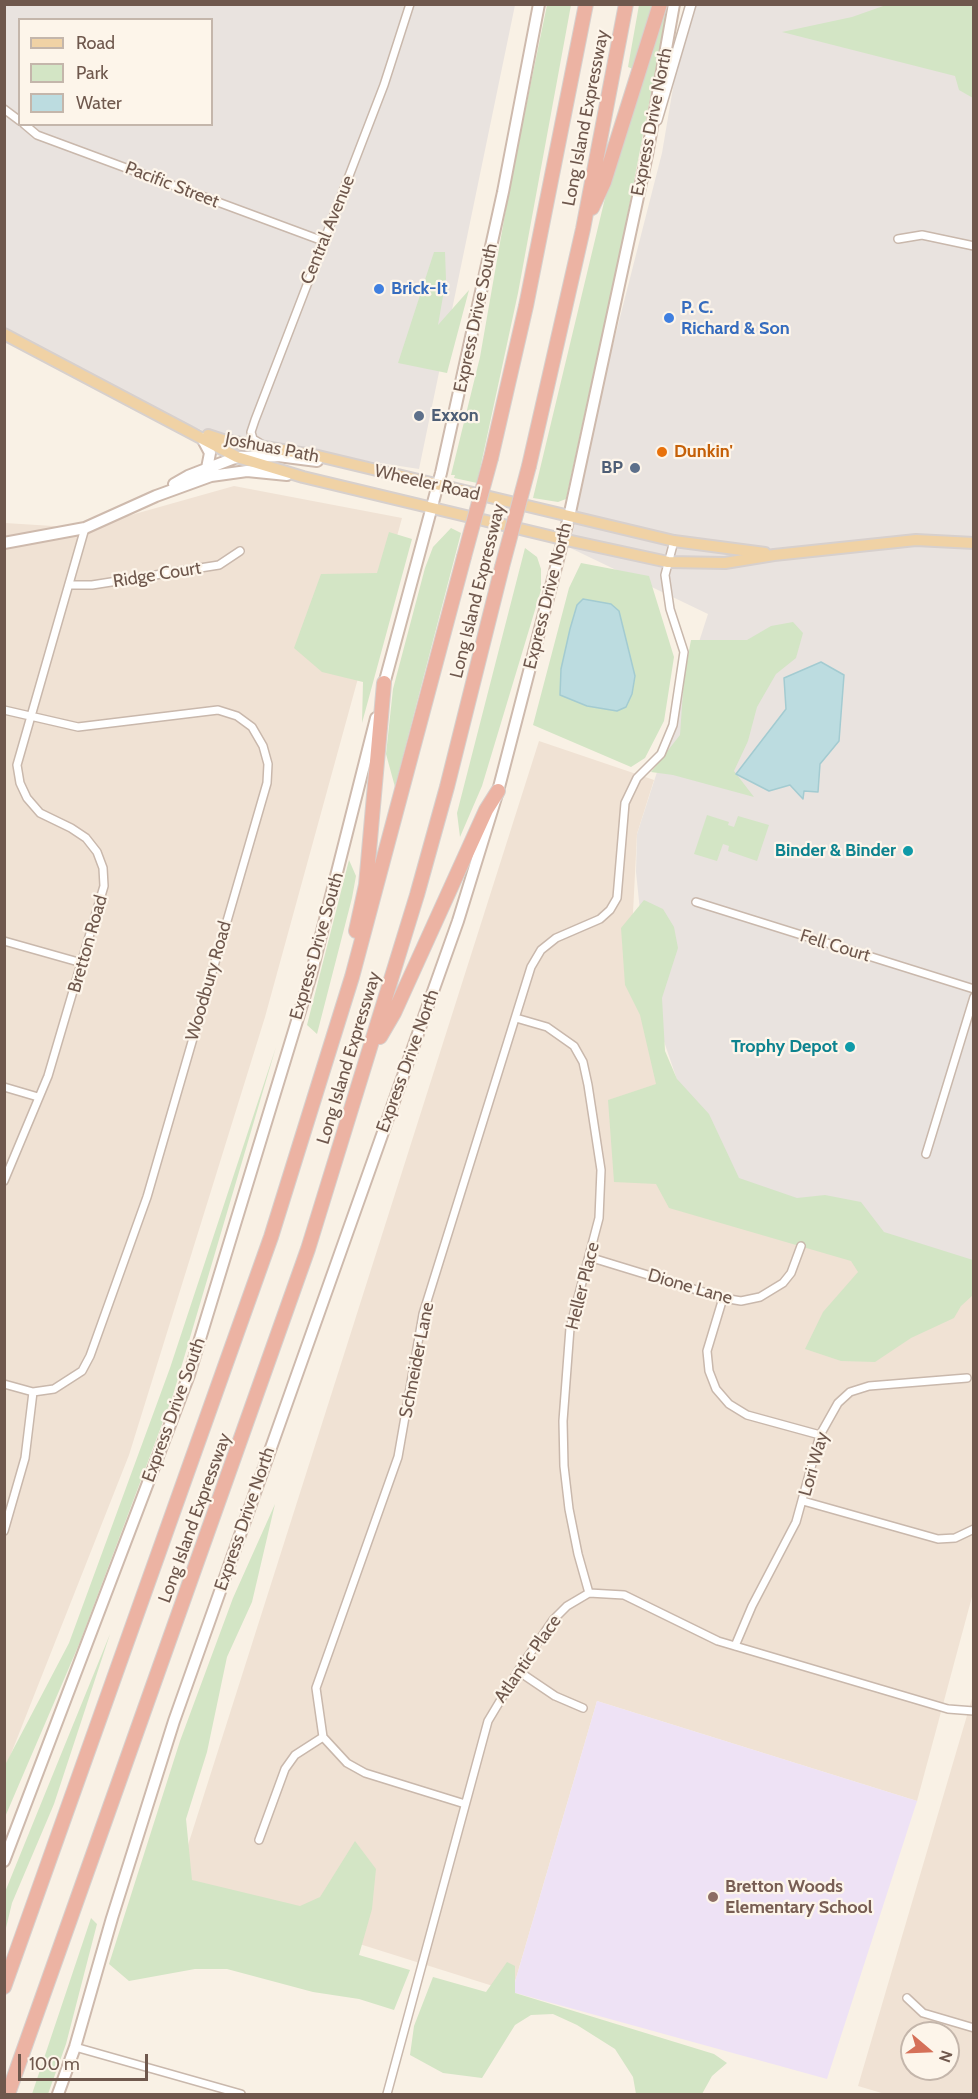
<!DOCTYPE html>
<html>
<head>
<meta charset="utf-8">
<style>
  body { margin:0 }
  #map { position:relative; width:978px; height:2099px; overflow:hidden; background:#f9f1e5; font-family:Cabin,sans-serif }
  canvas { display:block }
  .frame { position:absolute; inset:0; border:6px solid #6f584d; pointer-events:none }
  .legend { position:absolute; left:18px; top:18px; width:195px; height:108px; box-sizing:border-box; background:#fdf5ea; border:2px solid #c4b6ab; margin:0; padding:8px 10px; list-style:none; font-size:18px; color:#6f584d }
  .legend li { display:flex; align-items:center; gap:12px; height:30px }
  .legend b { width:30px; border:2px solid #c4b6ab }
  .north { position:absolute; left:900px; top:2021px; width:60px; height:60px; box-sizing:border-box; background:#fdf5ea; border:2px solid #c4b6ab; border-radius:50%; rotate:109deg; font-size:16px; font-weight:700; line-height:24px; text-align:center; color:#6f584d }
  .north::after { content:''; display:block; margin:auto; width:21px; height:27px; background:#d57058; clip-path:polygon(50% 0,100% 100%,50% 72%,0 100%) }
  .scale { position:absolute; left:18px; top:2054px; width:130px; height:27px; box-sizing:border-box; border:3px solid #6f584d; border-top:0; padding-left:8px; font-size:18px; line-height:21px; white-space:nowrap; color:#6f584d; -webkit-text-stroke:4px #fdf5ea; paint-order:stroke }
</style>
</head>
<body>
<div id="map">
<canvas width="978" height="2099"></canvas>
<div class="frame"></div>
<ul class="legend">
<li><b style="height:8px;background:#f0d2a5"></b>Road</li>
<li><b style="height:16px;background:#d3e5c5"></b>Park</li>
<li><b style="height:16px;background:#bcdce0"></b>Water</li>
</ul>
<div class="north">N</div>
<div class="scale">100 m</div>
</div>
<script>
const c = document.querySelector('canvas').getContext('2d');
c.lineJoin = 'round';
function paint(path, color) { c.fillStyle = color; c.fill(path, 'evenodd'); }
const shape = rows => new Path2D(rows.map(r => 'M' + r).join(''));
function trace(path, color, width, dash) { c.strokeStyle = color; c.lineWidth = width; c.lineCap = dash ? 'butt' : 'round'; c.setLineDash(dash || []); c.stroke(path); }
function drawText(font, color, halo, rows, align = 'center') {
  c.font = font + ' Cabin,sans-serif'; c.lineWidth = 4.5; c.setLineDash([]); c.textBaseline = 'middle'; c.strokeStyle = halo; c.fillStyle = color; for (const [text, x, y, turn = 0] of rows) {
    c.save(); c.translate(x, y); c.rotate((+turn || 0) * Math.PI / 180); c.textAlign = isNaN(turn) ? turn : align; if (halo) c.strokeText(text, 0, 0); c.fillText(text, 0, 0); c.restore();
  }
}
paint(shape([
  [234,486,402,518,265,1017,129,1455,5,1769,5,523,85,528],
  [539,741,654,780,637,834,631,952,707,1209,973,1289,973,1593,917,1801,597,1701,512,1992,175,1886],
  [973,1695,973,2094,885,2094,858,2086],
  [912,2033,948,2033,948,2069,912,2069]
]), '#f0e2d4');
paint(shape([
  [4,5,515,5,419,469,224,439,170,417,5,332],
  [20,20,212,20,212,124,20,124],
  [687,5,973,5,973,1269,740,1200,692,1124,649,997,636,872,637,834,708,614,562,544,662,153]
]), '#e9e3df');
paint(shape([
  [597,1701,917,1801,827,2079,512,1992]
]), '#eee2f5');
paint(shape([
  [889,4,973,5,973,98,959,90,955,76,782,32,852,17],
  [547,5,571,5,518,293,477,483,454,478,455,475,451,475,480,357,512,174],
  [639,5,654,5,633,69,628,67],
  [665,5,668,5,623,238,566,499,558,502,533,498,606,194],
  [434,252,445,252,446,279,438,325,469,290,447,373,398,363],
  [451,528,461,533,395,787,386,754,393,689,425,568,433,547],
  [389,532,412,539,362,723,363,682,322,672,294,648,321,574,377,573],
  [525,548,537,557,541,569,541,590,482,786,460,837,457,813],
  [581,563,649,576,674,657,664,721,645,758,631,767,533,725,569,588],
  [583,599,611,604,635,676,561,669,577,605],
  [793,622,803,633,796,658,776,674,757,707,748,741,734,771,754,797,673,775,651,772,680,735,684,677,691,640,747,640,771,626],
  [707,815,729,822,728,825,734,827,738,816,769,825,757,861,728,851,729,846,723,844,717,861,694,854],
  [349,860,356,876,352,898,317,1034,307,1025],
  [644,900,663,909,674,927,678,948,662,998,665,1051,677,1079,709,1114,739,1178,797,1198,825,1195,861,1202,884,1232,973,1260,973,1295,961,1306,954,1318,911,1338,875,1362,841,1361,805,1349,823,1312,858,1272,851,1261,669,1208,656,1184,614,1182,608,1100,656,1084,640,1015,625,985,621,928],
  [276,1047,173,1395,80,1642,5,1817,5,1765,69,1643,170,1368],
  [275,1504,252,1602,227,1657,207,1752,186,1819,192,1880,300,1906,320,1897,355,1841,376,1869,372,1909,359,1955,410,1970,394,2010,359,1999,313,1992,227,1969,195,1969,129,1981,109,1964,180,1741,233,1598],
  [110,1634,54,1804,12,1903,5,1932,5,1892],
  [91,1918,97,1924,66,2044,48,2094,32,2094],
  [507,1962,515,1966,515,1993,714,2054,727,2063,712,2076,702,2094,636,2094,633,2077,615,2049,577,2025,553,2014,531,2015,515,2025,482,2078,443,2073,410,2055,414,2026,433,1977,486,1992]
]), '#d3e5c5');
const water = shape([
  [583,599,611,604,619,611,635,676,632,694,626,707,617,711,587,706,560,695,561,669,570,629,577,605,583,599],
  [821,662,844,675,839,741,820,764,818,792,804,791,803,799,790,785,769,791,736,774,786,709,784,678,821,662]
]);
paint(water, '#bcdce0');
trace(water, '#a3cbd1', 1.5);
const minor = shape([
  [4,109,20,121],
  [24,124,37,135,323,241],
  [898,239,922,235,974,246],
  [263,445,253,439,251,432,255,420,384,85,410,4],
  [70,585,92,585,219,565,240,551],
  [4,710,78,727,218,710,237,716,252,727,263,746,268,764,267,783,147,1197,90,1356,82,1371,54,1389,33,1392,4,1384],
  [696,902,974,989],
  [4,941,82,963],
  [516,1018,547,1027,574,1046,583,1062,588,1085,601,1170,599,1218,570,1328,563,1421,564,1466,569,1509,578,1554,589,1593],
  [4,1087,38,1097],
  [926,1154,974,997],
  [4,1181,48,1076,104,886,103,868,97,852,86,838,71,828,40,813,27,798,20,783,17,765,85,528],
  [589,1257,723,1298,741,1301,760,1297,783,1283,791,1273,801,1246],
  [723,1298,707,1351,709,1371,716,1389,729,1404,747,1415,820,1435],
  [803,1501,938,1539,955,1538,974,1529],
  [4,1531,25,1458,33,1392],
  [735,1646,752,1606,796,1522,820,1435,838,1403,850,1392,869,1386,967,1378],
  [518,1671,555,1696,583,1708],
  [465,1804,365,1773,347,1763,323,1737,316,1688,398,1457,423,1314,531,967,541,950,556,938,600,919,610,910,617,898,625,803,637,778,661,754,673,725,684,652,670,609,665,575,674,541],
  [259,1840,285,1769,295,1755,323,1737],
  [907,1998,923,2013,974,2028],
  [75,2047,241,2094],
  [387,2094,488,1721,518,1671,553,1620,567,1606,589,1593,624,1595,718,1641,948,1709,974,1711]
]);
const tertiary = shape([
  [657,120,691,4]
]);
const secondary = shape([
  [202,438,210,453,207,468],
  [174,484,188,476,237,457,278,456,317,461],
  [4,543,85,528,156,496,211,476,247,471,287,475],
  [383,688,441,473,503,192,539,4],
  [4,1861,189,1375,311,975,376,718],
  [58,2094,75,2047,112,1918,174,1721,458,921,498,791,569,517,647,155,674,4]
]);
const primary = shape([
  [4,334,237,457,303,477,562,539,668,562,725,563,774,555,916,540,974,543],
  [208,435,223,440,318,456,674,541,765,553]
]);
const motorway = shape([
  [592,208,604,182,660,4],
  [491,458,526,306,586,4],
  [529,466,583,229,626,4],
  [356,931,366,885,384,683],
  [380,1037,394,1013,486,810,498,791],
  [4,1987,271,1237,352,977,464,557],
  [8,2094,308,1249,417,895,447,787,502,567]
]);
trace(minor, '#c9b8ac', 10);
trace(tertiary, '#c9b8ac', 12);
trace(secondary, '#cebaad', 14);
trace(primary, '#d7d0cd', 14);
trace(motorway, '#d7d0cd', 16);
trace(minor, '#fff', 7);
trace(tertiary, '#fff', 9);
trace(secondary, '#fff', 10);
trace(primary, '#f0d2a5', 10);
trace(motorway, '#ecb3a3', 14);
const motorwayBridge = shape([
  [464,557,491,458],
  [502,567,529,466]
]);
trace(motorwayBridge, '#d7d0cd', 16, []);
trace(motorwayBridge, '#ecb3a3', 14);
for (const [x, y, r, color] of [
  [379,289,6,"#3f7fe0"],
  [669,318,6,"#3f7fe0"],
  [419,416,6,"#5c6f8a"],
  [662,452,6,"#e8710a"],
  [635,468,6,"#5c6f8a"],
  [908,851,6,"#0f9aa8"],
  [850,1047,6,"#0f9aa8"],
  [713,1897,6,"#8d6e63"]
]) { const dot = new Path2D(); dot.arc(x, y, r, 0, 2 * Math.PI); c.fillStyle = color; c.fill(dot); trace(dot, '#fdf5ea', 2); }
drawText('18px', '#6f584d', '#fdf5ea', [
  ["Long Island Expressway",586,118,-79],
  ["Express Drive North",652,122,-79],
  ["Pacific Street",172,185,21],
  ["Central Avenue",328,230,-68],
  ["Express Drive South",476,318,-78],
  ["Joshuas Path",272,448,11],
  ["Wheeler Road",427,483,13],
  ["Ridge Court",157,575,-9],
  ["Long Island Expressway",478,591,-76],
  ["Express Drive North",548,596,-76],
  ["Bretton Road",88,944,-74],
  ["Express Drive South",317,946,-74],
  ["Fell Court",835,946,17],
  ["Woodbury Road",209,981,-74],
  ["Long Island Expressway",349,1058,-73],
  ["Express Drive North",408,1061,-70],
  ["Heller Place",583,1286,-76],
  ["Dione Lane",690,1287,16],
  ["Schneider Lane",417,1360,-79],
  ["Express Drive South",174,1410,-70],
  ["Lori Way",814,1464,-74],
  ["Long Island Expressway",195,1518,-70],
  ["Express Drive North",245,1519,-71],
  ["Atlantic Place",528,1659,-55]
]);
drawText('bold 18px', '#366cbe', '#fdf5ea', [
  ["Brick-It",391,289],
  ["P. C.",681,308],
  ["Richard & Son",681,329]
], 'left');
drawText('bold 18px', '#4e5e75', '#fdf5ea', [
  ["Exxon",431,416],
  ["BP",623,468,"right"]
], 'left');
drawText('bold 18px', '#c56008', '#fdf5ea', [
  ["Dunkin'",674,452]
], 'left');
drawText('bold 18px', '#0d838f', '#fdf5ea', [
  ["Binder & Binder",896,851],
  ["Trophy Depot",838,1047]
], 'right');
drawText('bold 18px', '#785e54', '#fdf5ea', [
  ["Bretton Woods",725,1887],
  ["Elementary School",725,1908]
], 'left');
</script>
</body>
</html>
